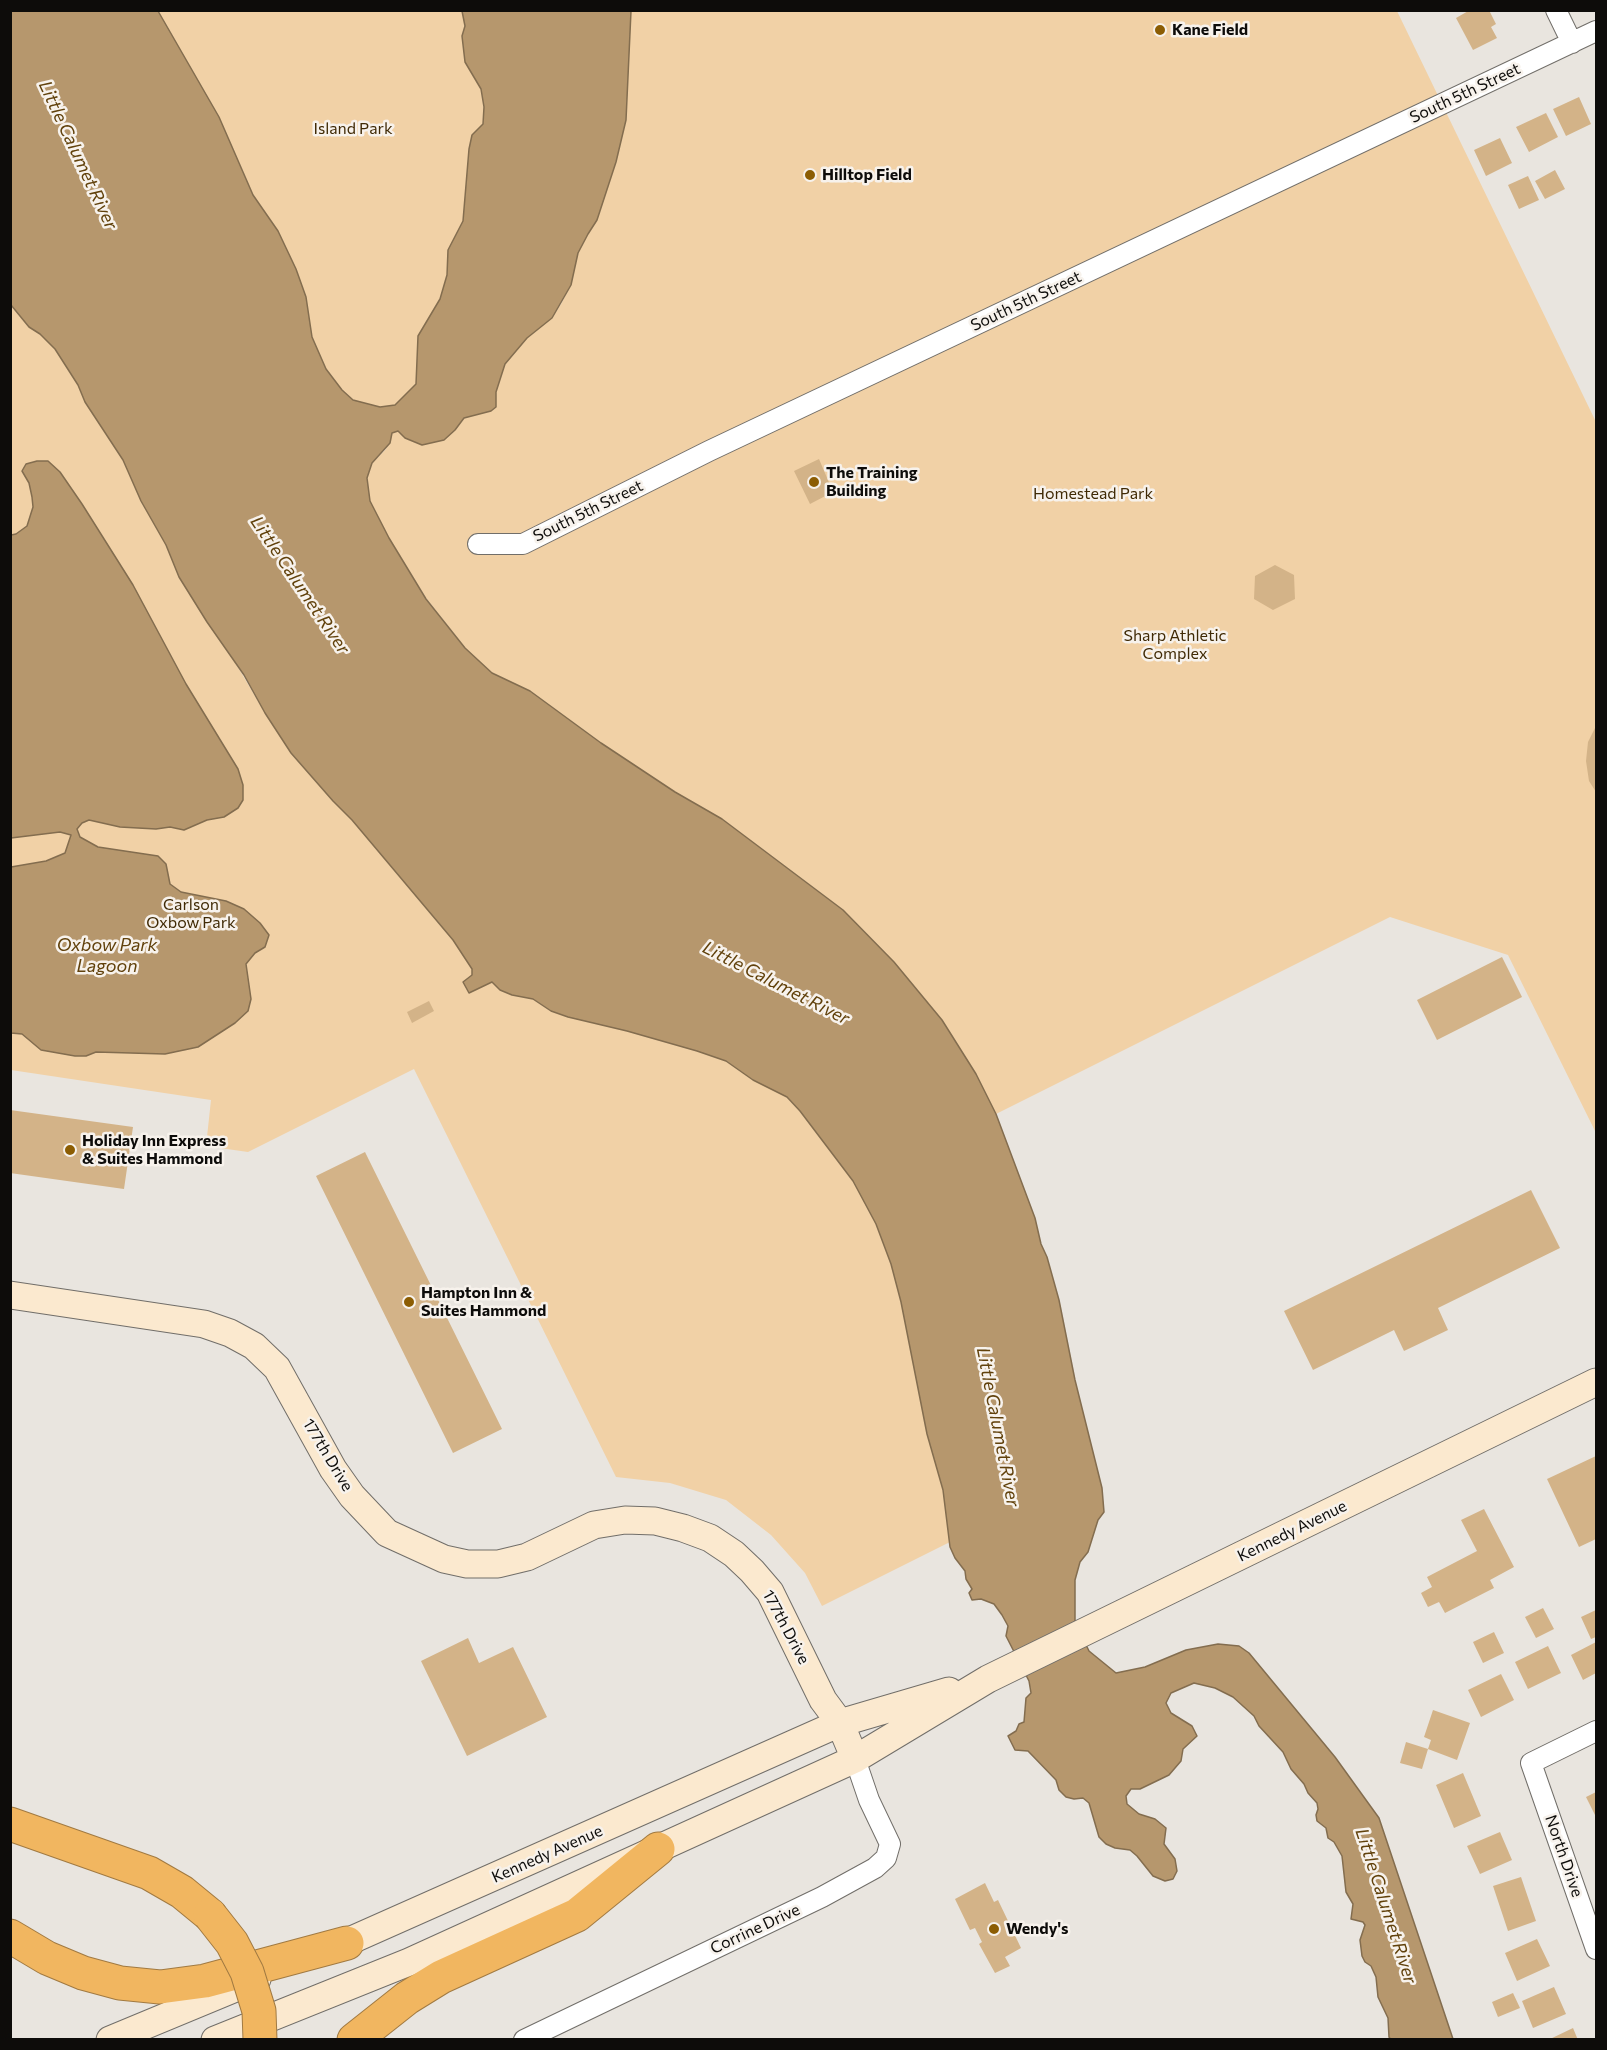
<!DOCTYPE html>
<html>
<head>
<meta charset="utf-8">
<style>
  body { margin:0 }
  #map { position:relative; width:1607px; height:2050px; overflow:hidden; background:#e9e5df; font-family:Commissioner,sans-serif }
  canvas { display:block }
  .frame { position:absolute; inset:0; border:12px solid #0d0c0a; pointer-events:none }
</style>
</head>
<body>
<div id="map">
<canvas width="1607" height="2050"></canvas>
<div class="frame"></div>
</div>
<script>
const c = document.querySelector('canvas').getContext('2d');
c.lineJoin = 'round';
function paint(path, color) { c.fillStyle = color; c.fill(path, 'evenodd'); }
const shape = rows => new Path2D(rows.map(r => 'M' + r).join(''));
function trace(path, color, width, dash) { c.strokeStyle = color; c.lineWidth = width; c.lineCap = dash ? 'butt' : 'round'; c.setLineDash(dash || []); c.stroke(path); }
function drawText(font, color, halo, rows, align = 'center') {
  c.font = font + ' Commissioner,sans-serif'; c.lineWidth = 5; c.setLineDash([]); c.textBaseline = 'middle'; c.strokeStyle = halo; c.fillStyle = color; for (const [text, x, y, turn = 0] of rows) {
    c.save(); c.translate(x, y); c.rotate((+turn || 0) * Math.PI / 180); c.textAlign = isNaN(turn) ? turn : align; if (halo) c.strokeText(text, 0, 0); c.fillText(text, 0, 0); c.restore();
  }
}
paint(shape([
  [158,11,462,11,465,26,462,36,465,62,481,89,484,107,483,124,472,136,469,149,463,221,448,250,447,275,440,299,418,336,416,384,395,405,380,407,353,400,342,390,326,369,312,337,306,297,278,231,253,195,242,169],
  [631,11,1397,11,1596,422,1596,1133,1508,955,1390,917,996,1114,976,1074,942,1020,894,962,843,910,722,819,675,792,601,743,530,691,492,673,465,648,426,598,389,538,370,501,367,478,372,463,386,449,392,433,398,431,405,438,410,439,455,430,464,418,491,411,496,407,496,392,505,364,527,338,552,318,561,304,571,285,578,253,588,234,597,220,616,162,626,120],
  [10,305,29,327,40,334,55,349,78,385,85,402,123,460,141,501,166,545,265,713,291,753,333,801,352,820,453,940,472,969,472,975,467,979,485,985,492,982,533,999,551,1011,568,1017,627,1031,697,1051,726,1061,753,1080,787,1097,800,1111,853,1181,876,1224,891,1264,901,1302,927,1434,943,1490,950,1542,822,1606,805,1573,771,1535,726,1500,670,1483,616,1477,414,1069,248,1152,206,1146,211,1100,11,1070]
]), '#f1d1a6');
const water = shape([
  [10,11,158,11,219,117,253,195,278,231,296,269,306,297,312,337,326,369,342,390,353,400,380,407,395,405,416,384,418,336,440,299,447,275,448,250,463,221,469,149,472,135,483,124,484,107,481,89,465,62,462,36,465,26,462,11,631,11,626,120,616,162,597,220,588,234,578,253,571,285,552,318,527,338,505,364,496,392,496,407,491,411,464,418,455,430,444,440,422,445,405,438,398,431,392,433,390,443,372,463,367,478,370,501,389,538,426,599,465,648,492,673,530,691,601,743,675,792,722,819,843,910,894,962,942,1020,976,1074,996,1114,1035,1218,1041,1244,1047,1257,1059,1300,1075,1380,1102,1488,1104,1512,1098,1520,1088,1552,1080,1562,1075,1580,1075,1622,1089,1651,1116,1673,1145,1667,1186,1650,1218,1644,1239,1646,1249,1653,1335,1757,1379,1818,1453,2039,1391,2040,1389,2037,1388,2018,1378,1997,1376,1977,1371,1966,1365,1962,1362,1956,1360,1940,1365,1925,1363,1922,1351,1919,1353,1904,1346,1892,1342,1856,1334,1842,1328,1838,1326,1828,1317,1821,1316,1815,1318,1809,1317,1803,1308,1793,1304,1784,1291,1769,1283,1752,1259,1726,1254,1716,1233,1697,1215,1688,1194,1683,1171,1693,1166,1703,1171,1713,1192,1726,1197,1736,1183,1749,1181,1761,1169,1775,1140,1789,1131,1789,1126,1796,1127,1804,1139,1814,1155,1819,1166,1828,1164,1844,1175,1859,1177,1871,1173,1879,1165,1881,1153,1876,1137,1856,1130,1850,1115,1848,1106,1844,1099,1837,1089,1803,1083,1798,1074,1799,1066,1797,1059,1790,1056,1780,1028,1751,1015,1750,1008,1736,1016,1731,1019,1724,1024,1722,1026,1698,1031,1693,1029,1681,1006,1636,1008,1626,1002,1615,994,1604,981,1599,972,1600,969,1593,972,1589,966,1579,965,1571,955,1558,950,1547,943,1490,927,1434,901,1302,891,1264,876,1224,853,1181,800,1111,787,1097,753,1080,726,1061,697,1051,627,1031,568,1017,551,1011,533,999,512,995,500,990,492,982,469,993,463,982,472,975,472,969,453,940,352,820,333,801,291,753,265,713,244,675,207,622,179,577,166,545,141,501,123,460,85,402,78,385,55,349,40,334,29,327,11,305,10,11],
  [37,461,48,461,60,472,82,504,133,585,186,684,238,769,243,785,243,800,238,808,224,817,207,820,184,830,170,827,156,829,120,827,89,820,82,823,77,829,80,837,98,847,158,856,166,864,170,884,181,892,226,901,244,909,260,923,269,935,265,947,255,953,246,964,251,999,248,1011,235,1023,198,1047,165,1054,96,1052,86,1056,75,1056,41,1050,22,1034,11,1033,11,867,46,861,65,853,71,835,60,832,11,838,11,535,16,534,27,526,33,507,32,497,29,483,22,471,26,464,37,461]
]);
paint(water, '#b6976d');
trace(water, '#836d4f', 1.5);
paint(shape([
  [1470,10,1489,10,1496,24,1491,27,1497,38,1473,50,1456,18],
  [1579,97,1591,124,1566,136,1553,109],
  [1546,113,1558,137,1529,152,1516,127],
  [1500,138,1512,163,1486,176,1474,150],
  [1555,170,1565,189,1545,199,1535,181],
  [1528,176,1539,200,1519,209,1508,185],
  [819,459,833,492,810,504,794,471],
  [1275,565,1294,575,1295,599,1273,610,1254,599,1255,576],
  [1596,726,1596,792,1589,781,1586,761,1588,742],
  [1502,957,1522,997,1437,1040,1417,1000],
  [429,1001,434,1011,412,1023,407,1012],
  [10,1110,133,1127,124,1189,10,1173],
  [365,1152,502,1429,453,1453,316,1176],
  [1531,1190,1560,1248,1438,1308,1448,1330,1404,1351,1394,1330,1313,1370,1284,1311],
  [1596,1456,1596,1539,1579,1547,1547,1479],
  [1484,1509,1514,1567,1490,1580,1494,1588,1445,1613,1439,1602,1428,1607,1421,1593,1432,1587,1427,1577,1477,1551,1461,1520],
  [1543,1608,1554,1629,1536,1638,1525,1617],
  [1596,1610,1596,1637,1591,1639,1581,1617],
  [1494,1632,1504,1653,1483,1663,1473,1642],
  [468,1638,479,1663,513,1647,547,1717,467,1756,421,1661],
  [1596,1642,1596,1673,1583,1680,1571,1655],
  [1548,1646,1561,1673,1528,1689,1515,1662],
  [1501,1674,1514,1700,1481,1717,1468,1690],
  [1433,1710,1470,1723,1457,1760,1428,1749,1431,1740,1424,1737],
  [1406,1742,1428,1749,1422,1769,1400,1763],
  [1463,1773,1481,1816,1454,1828,1436,1785],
  [1596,1792,1596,1817,1586,1797],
  [1500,1832,1512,1860,1480,1874,1467,1846],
  [1521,1877,1536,1921,1508,1931,1493,1886],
  [985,1883,994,1902,998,1900,1021,1948,1005,1957,1010,1966,995,1973,979,1944,982,1942,975,1928,970,1930,955,1899],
  [1537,1939,1550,1966,1517,1981,1505,1953],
  [1554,1987,1566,2014,1533,2028,1522,2001],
  [1513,1993,1520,2008,1498,2017,1492,2002],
  [1573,2028,1578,2040,1548,2040]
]), '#d3b388');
const street = shape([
  [1556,10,1572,43],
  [478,544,523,544,709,451,1596,31],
  [1596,1731,1531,1763,1596,1949],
  [524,2040,822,1897,875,1868,886,1858,890,1844,869,1800,855,1759]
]);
const secondary = shape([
  [10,1295,204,1324,230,1333,254,1346,277,1368,333,1469,352,1496,387,1533,444,1559,467,1564,498,1564,527,1557,594,1525,625,1520,655,1521,683,1528,710,1538,734,1554,752,1571,770,1592,823,1700,840,1723,855,1759],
  [329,1950,840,1723,949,1691],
  [110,2040,257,1979],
  [215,2040,409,1962,855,1759,988,1679,1596,1382]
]);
const highway = shape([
  [10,1824,149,1873,182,1892,210,1915],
  [10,1936,47,1958,83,1973,120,1983,160,1987,205,1981,347,1943],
  [354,2040,407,1998,441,1977,577,1915,658,1849]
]);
trace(street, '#716e69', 22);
trace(secondary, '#716e69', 29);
trace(highway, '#a17a42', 35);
trace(street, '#fff', 20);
trace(secondary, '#fbe9cf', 27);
trace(highway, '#f1b660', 33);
const highwayBridge = shape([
  [210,1915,232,1943,247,1972,259,2011,260,2040]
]);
trace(highwayBridge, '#a17a42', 35, []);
trace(highwayBridge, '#f1b660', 33);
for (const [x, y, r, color] of [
  [1160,30,6,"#8c5d03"],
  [810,175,6,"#8c5d03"],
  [814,482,6,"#8c5d03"],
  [70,1150,6,"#8c5d03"],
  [409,1302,6,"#8c5d03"],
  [994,1929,6,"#8c5d03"]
]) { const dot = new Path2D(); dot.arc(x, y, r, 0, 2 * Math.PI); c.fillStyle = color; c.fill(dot); trace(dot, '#f7f2ec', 2); }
drawText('bold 16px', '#0d0c0a', '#f7f2ec', [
  ["Kane Field",1172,30],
  ["Hilltop Field",822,175],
  ["The Training",826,473],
  ["Building",826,491],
  ["Holiday Inn Express",82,1141],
  ["& Suites Hammond",82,1159],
  ["Hampton Inn &",421,1293],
  ["Suites Hammond",421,1311],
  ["Wendy's",1006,1929]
], 'left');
drawText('16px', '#0d0c0a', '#f7f2ec', [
  ["South 5th Street",1465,93,-25],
  ["South 5th Street",1026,301,-25],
  ["South 5th Street",588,511,-26],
  ["177th Drive",328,1455,59],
  ["Kennedy Avenue",1292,1531,-26],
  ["177th Drive",786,1627,62],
  ["Kennedy Avenue",547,1854,-24],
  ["North Drive",1564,1856,71],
  ["Corrine Drive",755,1929,-25]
]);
drawText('16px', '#402a05', '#f7f2ec', [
  ["Island Park",353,129],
  ["Homestead Park",1093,494],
  ["Sharp Athletic",1175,636],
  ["Complex",1175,654],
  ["Carlson",191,905],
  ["Oxbow Park",191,923]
]);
drawText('italic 18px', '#61410b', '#f7f2ec', [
  ["Little Calumet River",78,155,65],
  ["Little Calumet River",300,585,56],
  ["Oxbow Park",107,945],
  ["Lagoon",107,966],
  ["Little Calumet River",776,983,27],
  ["Little Calumet River",998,1427,79],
  ["Little Calumet River",1386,1906,72]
]);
</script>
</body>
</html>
